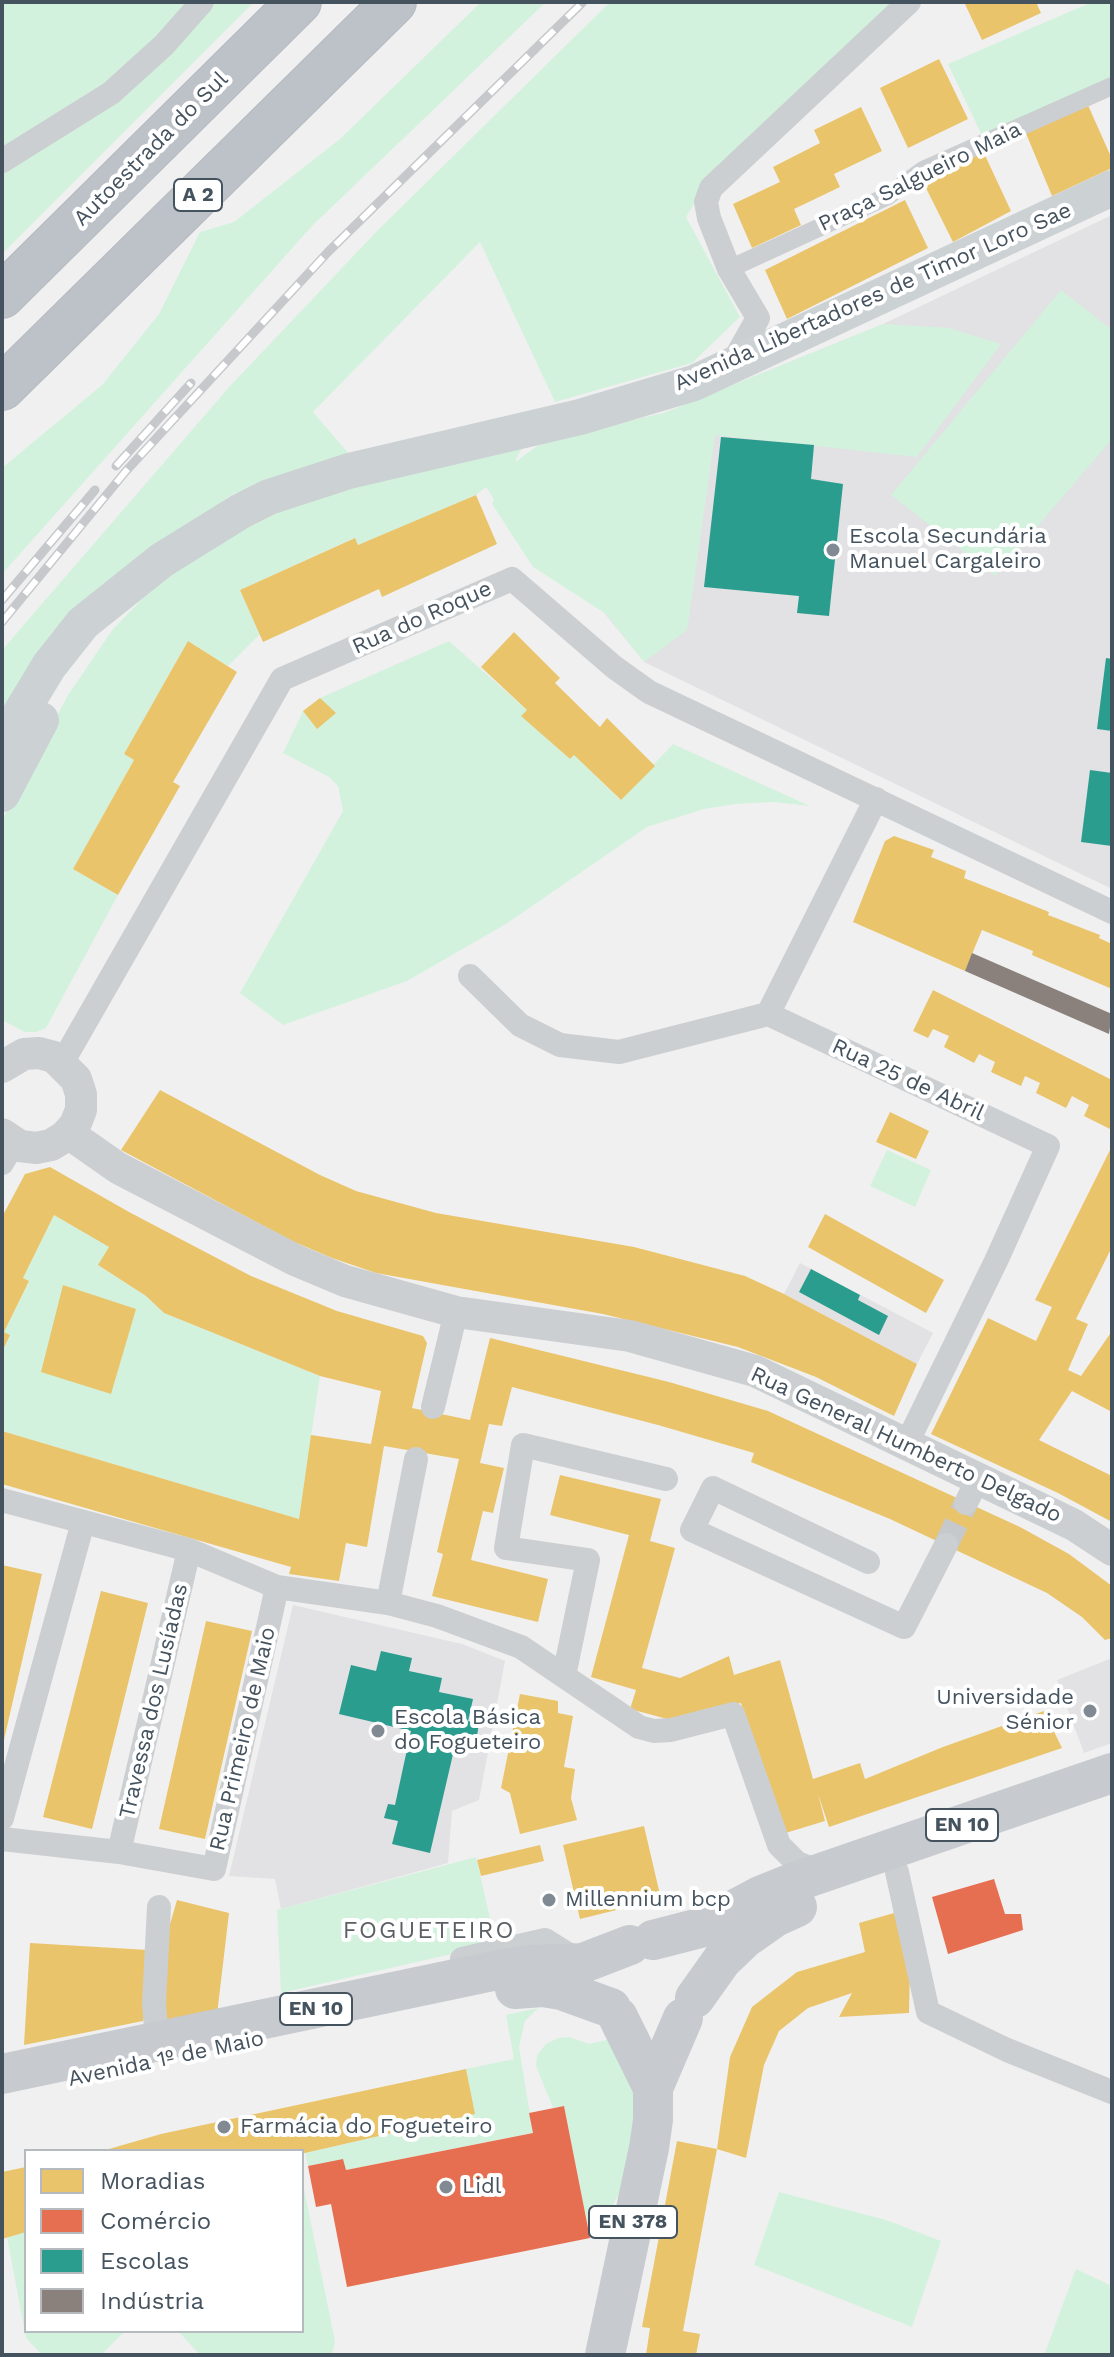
<!DOCTYPE html>
<html>
<head>
<meta charset="utf-8">
<style>
  body { margin:0 }
  #map { position:relative; width:1114px; height:2357px; overflow:hidden; background:#f1f0f0; font-family:"Work Sans",sans-serif }
  canvas { display:block }
  .frame { position:absolute; inset:0; border:4px solid #45535f; pointer-events:none }
  .legend { position:absolute; left:24px; top:2149px; width:280px; height:184px; box-sizing:border-box; background:#fff; border:2px solid #b5babf; margin:0; padding:10px 14px; list-style:none; font-size:24px; color:#45535f }
  .legend li { display:flex; align-items:center; gap:16px; height:40px }
  .legend b { width:40px; border:2px solid #b5babf }
</style>
</head>
<body>
<div id="map">
<canvas width="1114" height="2357"></canvas>
<div class="frame"></div>
<ul class="legend">
<li><b style="height:22px;background:#e9c46a"></b>Moradias</li>
<li><b style="height:22px;background:#e76f51"></b>Comércio</li>
<li><b style="height:22px;background:#2a9d8f"></b>Escolas</li>
<li><b style="height:22px;background:#8a817c"></b>Indústria</li>
</ul>
</div>
<script>
const c = document.querySelector('canvas').getContext('2d');
c.lineJoin = 'round';
function paint(path, color) { c.fillStyle = color; c.fill(path, 'evenodd'); }
const shape = rows => new Path2D(rows.map(r => 'M' + r).join(''));
function trace(path, color, width, dash) { c.strokeStyle = color; c.lineWidth = width; c.lineCap = dash ? 'butt' : 'round'; c.setLineDash(dash || []); c.stroke(path); }
function drawText(font, color, halo, rows, align = 'center') {
  c.font = font + ' "Work Sans",sans-serif'; c.lineWidth = 8; c.setLineDash([]); c.textBaseline = 'middle'; c.strokeStyle = halo; c.fillStyle = color; for (const [text, x, y, turn = 0] of rows) {
    c.save(); c.translate(x, y); c.rotate((+turn || 0) * Math.PI / 180); c.textAlign = isNaN(turn) ? turn : align; if (halo) c.strokeText(text, 0, 0); c.fillText(text, 0, 0); c.restore();
  }
}
paint(shape([
  [1112,215,1112,889,644,662,501,485,537,446,593,429,664,413,883,324],
  [800,1263,933,1333,917,1364,784,1294],
  [293,1605,462,1644,505,1661,479,1800,452,1811,448,1863,281,1909,275,1879,229,1876],
  [1112,1658,1112,1743,1084,1753,1057,1680]
]), '#e2e1e3');
paint(shape([
  [2,2,254,2,2,254],
  [481,2,546,2,312,226,2,574,2,468,102,385,159,314,200,232,234,222,340,139],
  [610,2,895,2,705,186,686,217,740,317,692,363,555,402,480,242,313,412,350,455,233,494,159,547,2,723,2,650,230,386,377,231],
  [1092,2,1112,2,1112,80,985,142,948,64],
  [1061,290,1112,330,1112,439,995,576,891,495],
  [883,324,949,328,1001,344,917,457,715,435,687,630,644,662,606,614,533,567,492,504,494,499,486,487,476,495,359,545,354,538,240,590,260,634,228,666,188,641,124,754,134,760,73,869,118,895,46,1028,36,1032,25,1032,2,1020,2,820,68,695,113,629,142,599,171,575,242,529,290,506,525,440,515,462,537,446,593,429,664,413],
  [449,641,527,710,522,716,570,759,574,755,620,800,673,744,810,806,773,802,736,804,704,809,647,827,506,924,407,981,283,1025,240,993,343,811,338,786,329,777,283,753,303,711,317,729,320,698],
  [887,1150,931,1170,915,1207,870,1186],
  [54,1215,109,1247,99,1266,146,1296,164,1313,320,1376,299,1519,2,1431,2,1352,10,1335,4,1332,29,1281,23,1278],
  [476,1857,492,1927,478,1948,281,1993,277,1910],
  [538,2008,525,2021,519,2047,533,2133,346,2170,308,2166,305,2153,474,2114,466,2069,514,2059,506,2015],
  [570,2037,589,2044,615,2038,637,2086,625,2183,608,2214,602,2235,590,2238,564,2106,553,2108,536,2066,537,2055,546,2044,558,2038],
  [302,2179,335,2341,332,2355,200,2355,178,2331,302,2331],
  [779,2192,886,2220,941,2241,912,2327,754,2265],
  [26,2227,26,2331,125,2331,101,2355,42,2355,26,2338,6,2232],
  [1076,2269,1112,2286,1112,2355,1044,2355]
]), '#d3f2de');
paint(shape([
  [964,2,1036,2,1041,13,982,40],
  [939,59,968,119,908,148,880,88],
  [1087,103,1112,159,1112,168,1052,196,1025,131],
  [861,107,882,151,834,174,840,187,794,209,801,225,752,248,733,204,780,182,773,167,820,143,814,130],
  [983,151,1011,211,953,242,923,182],
  [905,200,928,248,787,319,765,270],
  [476,495,497,544,382,597,379,589,263,642,240,590,355,538,358,545],
  [514,632,560,678,555,683,600,727,607,718,655,766,621,800,574,755,570,759,521,716,527,710,481,667],
  [188,641,237,672,173,782,180,786,118,895,73,869,134,760,124,754],
  [320,698,336,713,317,729,303,711],
  [894,836,934,850,931,857,966,871,964,878,1049,912,1048,915,1100,935,1099,938,1112,944,1112,989,1032,955,1033,951,982,930,965,971,853,922,885,841],
  [933,990,1112,1080,1112,1130,1084,1116,1089,1105,1072,1096,1066,1108,1036,1093,1040,1083,1025,1076,1021,1086,991,1072,995,1062,979,1054,974,1063,944,1047,949,1036,933,1029,928,1038,913,1031],
  [160,1090,320,1175,356,1191,436,1213,634,1247,745,1276,784,1294,917,1364,894,1416,816,1377,738,1347,603,1314,376,1273,332,1258,292,1241,121,1150],
  [890,1112,929,1131,916,1159,876,1142],
  [1112,1146,1112,1247,1076,1319,1088,1324,1068,1370,1081,1376,1112,1331,1112,1412,1072,1391,1039,1440,1112,1476,1112,1522,1058,1493,931,1434,988,1318,1036,1341,1052,1307,1035,1300],
  [50,1167,129,1212,251,1276,337,1311,423,1336,427,1343,412,1408,470,1420,490,1338,669,1382,768,1411,1020,1527,1069,1554,1112,1586,1112,1638,1105,1640,1082,1617,1047,1593,890,1519,751,1462,754,1453,658,1425,512,1387,502,1426,489,1424,480,1463,504,1468,493,1513,483,1511,471,1560,548,1579,538,1622,432,1596,443,1554,437,1552,459,1459,384,1446,367,1547,346,1543,339,1581,289,1574,291,1567,2,1484,2,1431,299,1519,311,1435,371,1444,381,1391,320,1376,164,1313,146,1296,98,1265,109,1247,54,1215,23,1278,29,1281,4,1332,10,1335,2,1352,2,1217,25,1174],
  [825,1214,944,1280,926,1313,808,1247],
  [63,1285,136,1309,111,1394,41,1372],
  [560,1475,661,1499,650,1541,675,1548,642,1668,680,1678,729,1656,734,1675,780,1660,813,1779,860,1763,865,1779,943,1747,1044,1711,1062,1748,829,1827,818,1794,825,1821,779,1835,741,1703,671,1720,630,1709,636,1690,591,1677,629,1535,550,1515],
  [2,1565,42,1574,3,1744,2,1744],
  [101,1591,148,1603,92,1829,43,1817],
  [206,1621,252,1631,205,1839,159,1829],
  [520,1694,558,1701,558,1713,573,1716,564,1767,575,1769,571,1798,577,1820,520,1834,510,1793,501,1788],
  [644,1826,661,1899,580,1919,563,1845],
  [540,1845,544,1861,481,1876,477,1860],
  [177,1900,229,1913,216,2023,165,2032,162,1952],
  [894,1913,910,1964,909,2013,839,2017,852,1993,808,2008,779,2031,764,2065,746,2158,717,2149,730,2057,752,2007,797,1972,865,1952,859,1923],
  [30,1943,148,1950,143,2021,24,2045],
  [466,2069,475,2114,305,2153,102,2151,161,2134],
  [677,2141,717,2149,683,2331,700,2334,696,2355,646,2355,650,2328,642,2327],
  [26,2167,26,2232,2,2239,2,2172]
]), '#e9c46a');
paint(shape([
  [994,1879,1005,1914,1021,1914,1023,1930,948,1954,932,1897],
  [564,2106,590,2238,347,2287,331,2204,316,2207,308,2166,343,2159,346,2170,533,2133,529,2113]
]), '#e76f51');
paint(shape([
  [721,437,814,445,811,479,843,484,829,616,797,613,799,596,704,587],
  [1106,658,1112,659,1112,731,1097,729],
  [1090,770,1112,773,1112,846,1081,842],
  [811,1269,860,1295,858,1300,888,1316,879,1335,799,1292],
  [381,1651,412,1658,409,1671,442,1678,439,1692,473,1699,468,1721,479,1724,476,1741,457,1737,430,1853,392,1844,398,1821,384,1818,388,1804,395,1805,411,1731,339,1714,351,1665,376,1671]
]), '#2a9d8f');
paint(shape([
  [972,953,1112,1014,1109,1034,965,971]
]), '#8a817c');
trace(shape([
  [946,1545,966,1503]
]), '#c6c9cc', 24, [24, 12]);
const motorway = shape([
  [2,296,299,2],
  [2,388,394,2]
]);
trace(motorway, '#b4bac1', 46);
trace(shape([
  [729,269,888,196,923,170,1112,86]
]), '#cccfd1', 18);
trace(shape([
  [2,161,111,93,164,45,202,2],
  [731,366,758,318,729,269,709,218,706,202,711,188,909,2],
  [470,976,520,1025,560,1045,619,1052,768,1014,1048,1146,996,1261,907,1443],
  [768,1014,876,799],
  [62,1063,282,679,512,579,614,667,649,692,1112,912],
  [2,1163,14,1143],
  [433,1407,456,1312],
  [2,1500,189,1550,277,1587,388,1603,437,1616,521,1647,639,1727,654,1731,671,1730,733,1714,779,1845,797,1863,822,1873],
  [966,1503,979,1477],
  [868,1562,713,1488,692,1530,904,1627,946,1545],
  [388,1603,416,1459],
  [564,1676,588,1560,506,1548,523,1445,666,1479],
  [2,1818,83,1522],
  [2,1839,119,1852,214,1869,277,1587],
  [119,1852,189,1550],
  [897,1872,928,2012,1007,2050,1112,2092],
  [462,1959,545,1940,577,1960],
  [157,2042,154,2003,159,1907]
]), '#cccfd1', 24);
trace(shape([
  [2,1067,24,1054,39,1053,54,1057,76,1079,81,1094,81,1110,75,1125,64,1137,51,1145,36,1148,20,1146,2,1134],
  [68,1133,118,1168,295,1260,345,1281,456,1312,630,1336,755,1371,1074,1525,1112,1550]
]), '#cccfd1', 32);
trace(shape([
  [2,744,49,666,83,623,162,560,241,511,269,497,349,471,580,417,694,383,1112,188],
  [2,794,41,720]
]), '#ccd1d4', 36);
trace(shape([
  [653,1940,700,1928,762,1895,792,1883,1112,1773],
  [515,1989,543,1987,561,1990,611,2008],
  [695,1998,722,1960,745,1938,775,1917,797,1907],
  [618,2017,653,2088],
  [2,2074,493,1971,531,1965,583,1963,630,1945],
  [605,2355,649,2148,653,2120,653,2088,683,2018]
]), '#c7cbcf', 40);
trace(motorway, '#bcc2c7', 44);
const rail = shape([
  [116,466,191,383],
  [2,600,95,490],
  [2,622,126,471,328,252,583,2]
]);
trace(rail, '#c6c8cb', 9);
trace(rail, '#fff', 6, [18]);
for (const [x, y, r, color] of [
  [833,550,8,"#818a92"],
  [1090,1711,8,"#818a92"],
  [378,1731,8,"#818a92"],
  [549,1900,8,"#818a92"],
  [224,2127,8,"#818a92"],
  [446,2187,8,"#818a92"]
]) { const dot = new Path2D(); dot.arc(x, y, r, 0, 2 * Math.PI); c.fillStyle = color; c.fill(dot); trace(dot, '#fff', 3); }
for (const [x, y, w] of [
  [198,195,48],
  [962,1825,72],
  [316,2009,72],
  [633,2222,88]
]) { const box = new Path2D(); box.roundRect(x - w / 2, y - 16, w, 32, 6); c.fillStyle = '#fff'; c.fill(box); trace(box, '#45535f', 2); }
drawText('bold 20px', '#45535f', null, [
  ["A 2",198,195],
  ["EN 10",962,1825],
  ["EN 10",316,2009],
  ["EN 378",633,2222]
]);
drawText('22px', '#45535f', '#fff', [
  ["Autoestrada do Sul",151,149,-45],
  ["Praça Salgueiro Maia",920,177,-26],
  ["Avenida Libertadores de Timor Loro Sae",873,297,-24],
  ["Rua do Roque",422,618,-24],
  ["Rua 25 de Abril",908,1080,25],
  ["Rua General Humberto Delgado",906,1445,25],
  ["Travessa dos Lusíadas",154,1701,-77],
  ["Rua Primeiro de Maio",243,1739,-77],
  ["Avenida 1º de Maio",166,2059,-12]
]);
drawText('22px', '#45535f', '#fff', [
  ["Escola Secundária",849,537],
  ["Manuel Cargaleiro",849,562],
  ["Universidade",1074,1698,"right"],
  ["Sénior",1074,1723,"right"],
  ["Escola Básica",394,1718],
  ["do Fogueteiro",394,1743],
  ["Millennium bcp",565,1900],
  ["Farmácia do Fogueteiro",240,2127],
  ["Lidl",462,2187]
], 'left');
c.letterSpacing = '2px';
drawText('24px', '#5b6065', '#fff', [
  ["FOGUETEIRO",429,1931]
]);
c.letterSpacing = '0px';
</script>
</body>
</html>
